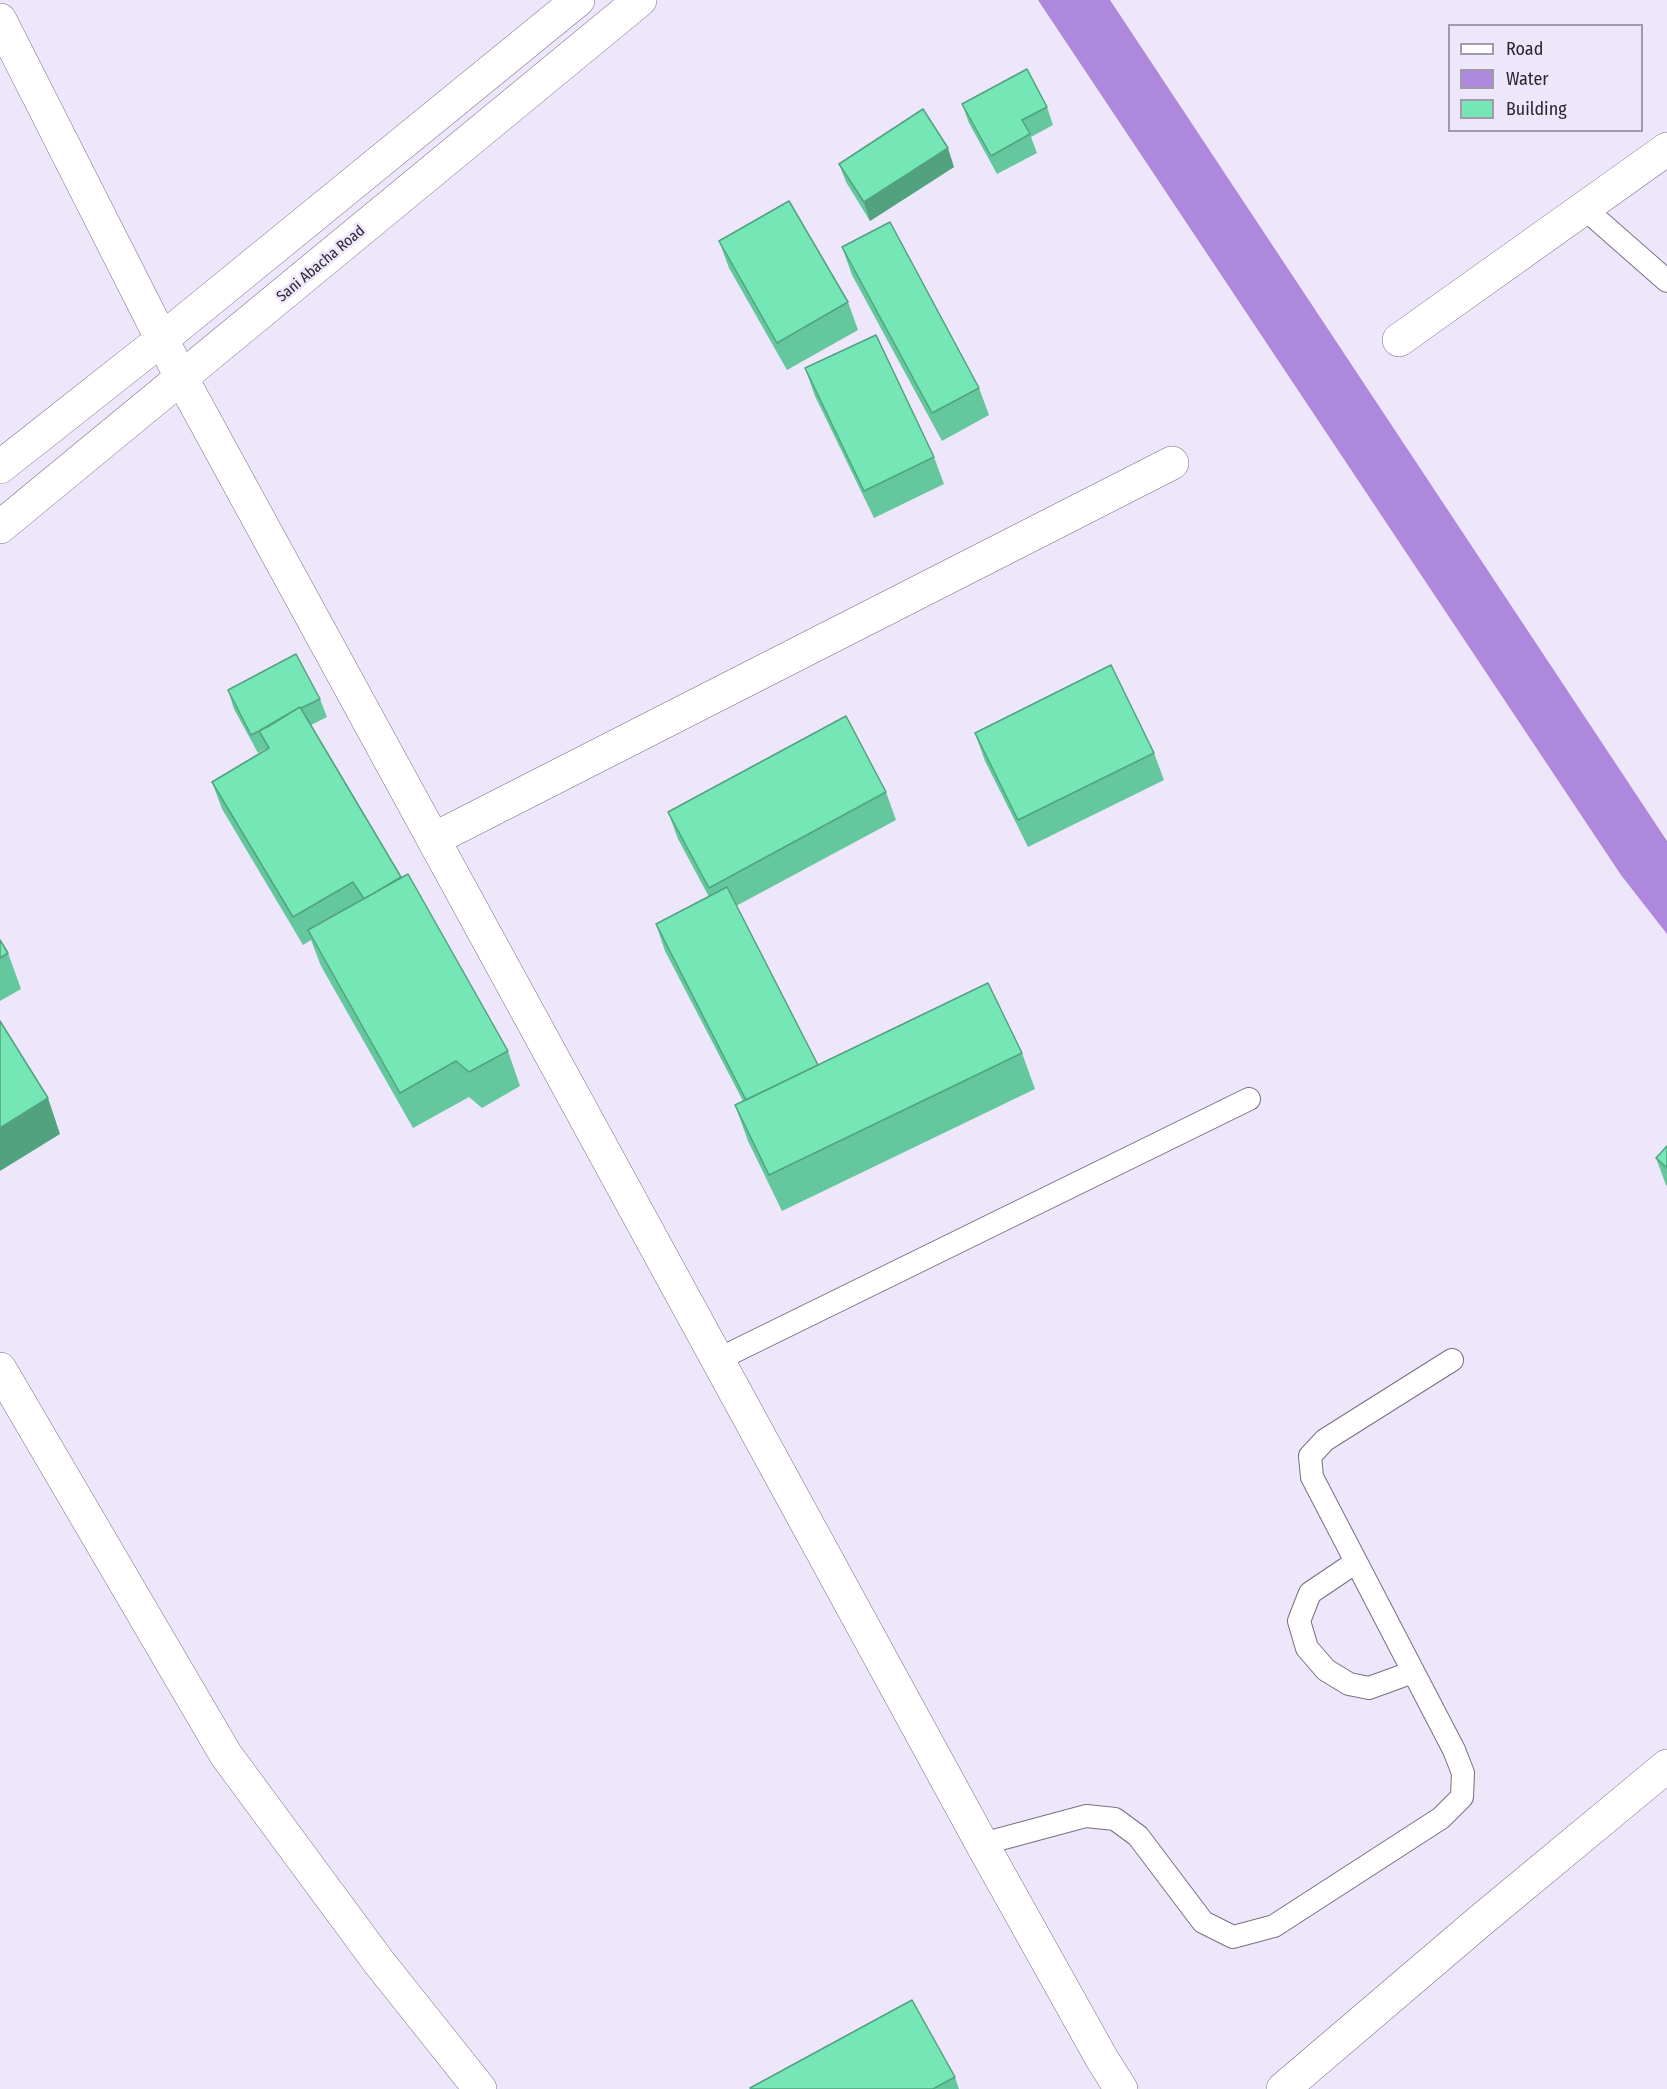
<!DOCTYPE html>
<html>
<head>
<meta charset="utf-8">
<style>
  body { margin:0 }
  #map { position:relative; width:1667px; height:2089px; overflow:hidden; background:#eee6fb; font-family:"Fira Sans Condensed",sans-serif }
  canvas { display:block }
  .legend { position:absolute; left:1448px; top:24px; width:195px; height:108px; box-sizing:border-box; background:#eee6fb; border:2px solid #a09aaa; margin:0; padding:8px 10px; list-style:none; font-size:18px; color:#2c2830 }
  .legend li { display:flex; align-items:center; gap:12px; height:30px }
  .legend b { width:30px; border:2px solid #a09aaa }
</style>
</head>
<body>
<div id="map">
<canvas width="1667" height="2089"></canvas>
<ul class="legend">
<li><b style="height:8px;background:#fff"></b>Road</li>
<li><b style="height:16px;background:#ae88dc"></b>Water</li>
<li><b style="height:16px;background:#75e7b6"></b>Building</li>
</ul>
</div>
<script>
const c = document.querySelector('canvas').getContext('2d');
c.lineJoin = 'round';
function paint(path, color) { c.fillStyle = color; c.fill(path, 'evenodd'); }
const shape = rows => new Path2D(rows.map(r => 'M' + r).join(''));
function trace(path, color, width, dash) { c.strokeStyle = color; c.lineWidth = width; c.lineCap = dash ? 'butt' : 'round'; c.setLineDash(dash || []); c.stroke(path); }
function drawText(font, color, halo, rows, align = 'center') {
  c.font = font + ' "Fira Sans Condensed",sans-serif'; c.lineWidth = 5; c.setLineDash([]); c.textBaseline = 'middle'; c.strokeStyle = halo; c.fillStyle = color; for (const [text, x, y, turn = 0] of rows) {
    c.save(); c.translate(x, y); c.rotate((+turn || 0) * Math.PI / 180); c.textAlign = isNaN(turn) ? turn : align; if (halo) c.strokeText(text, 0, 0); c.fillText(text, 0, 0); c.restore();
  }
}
paint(shape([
  [1038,0,1110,0,1667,841,1667,934,1621,875]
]), '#ae88dc');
const service = shape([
  [1584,208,1667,281],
  [719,1359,1249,1099],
  [1356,1562,1310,1593,1299,1621,1307,1648,1326,1670,1349,1684,1369,1688,1413,1672],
  [982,1844,1086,1816,1115,1819,1138,1836,1203,1922,1233,1937,1274,1926,1441,1818,1462,1797,1463,1773,1454,1750,1312,1477,1310,1456,1325,1440,1452,1360]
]);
const minor = shape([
  [0,20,182,379,982,1844,1102,2059,1121,2089],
  [1399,340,1667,149],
  [434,839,1172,463],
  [1283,2089,1480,1921,1667,1766]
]);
const tertiary = shape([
  [0,467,161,340,578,0],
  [0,527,640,0],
  [0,1369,226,1755,378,1961,480,2089]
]);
trace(service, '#777082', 24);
trace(minor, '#777082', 34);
trace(tertiary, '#777082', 34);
trace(service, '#fff', 22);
trace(minor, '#fff', 33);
trace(tertiary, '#fff', 33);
paint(shape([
  [962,104,1047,107,1053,125,1031,137,1037,153,997,174,969,123],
  [839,164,954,167,870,221,846,182],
  [719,241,848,302,858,330,787,370,729,268],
  [842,247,979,388,989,415,942,441,852,275],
  [805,368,934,457,944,484,874,518,815,396],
  [228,690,320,699,327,717,311,725,401,878,508,1051,520,1086,482,1108,469,1097,413,1128,321,966,311,940,303,945,222,809,212,782,266,750,265,749,258,753,234,709],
  [975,733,1154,753,1164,780,1028,847,985,761],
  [886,792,896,820,736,906,818,1065,1022,1053,1035,1089,782,1211,748,1141,735,1105,743,1101,665,951,656,924,709,897,678,839,668,812],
  [0,940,8,953,21,989,0,1001],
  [1667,1146,1667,1186,1666,1185,1656,1158],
  [955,2077,959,2089,750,2089]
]), '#65c79d');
paint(shape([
  [948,148,954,167,870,221,864,202],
  [48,1098,60,1134,0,1171,0,1128]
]), '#52a27f');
const building = shape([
  [1027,69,1047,107,1022,120,1030,134,991,156,962,104,1027,69],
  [923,109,948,148,864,202,839,164,923,109],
  [789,201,848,302,777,343,719,241,789,201],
  [890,222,979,388,932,413,842,247,890,222],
  [876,335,934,457,864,491,805,368,876,335],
  [296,654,320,699,301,708,300,707,269,726,251,735,228,690,296,654],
  [1111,665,1154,753,1018,820,975,733,1111,665],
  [300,707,401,877,364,899,353,882,293,917,212,782,269,748,259,731,300,707],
  [846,716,886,792,709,888,668,812,846,716],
  [408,874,508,1051,469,1072,456,1061,400,1093,308,930,408,874],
  [727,887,818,1065,746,1100,656,924,727,887],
  [0,940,8,953,0,958,0,940],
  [988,983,1022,1053,769,1175,735,1105,988,983],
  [0,1021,48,1098,0,1128,0,1021],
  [1667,1146,1667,1168,1656,1158,1667,1146],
  [912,2000,955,2077,933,2089,751,2089,750,2088,912,2000]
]);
paint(building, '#75e7b6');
trace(building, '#52a27f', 1.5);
drawText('15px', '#2c2830', '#eee6fb', [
  ["Sani Abacha Road",321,264,-40]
]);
</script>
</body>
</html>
